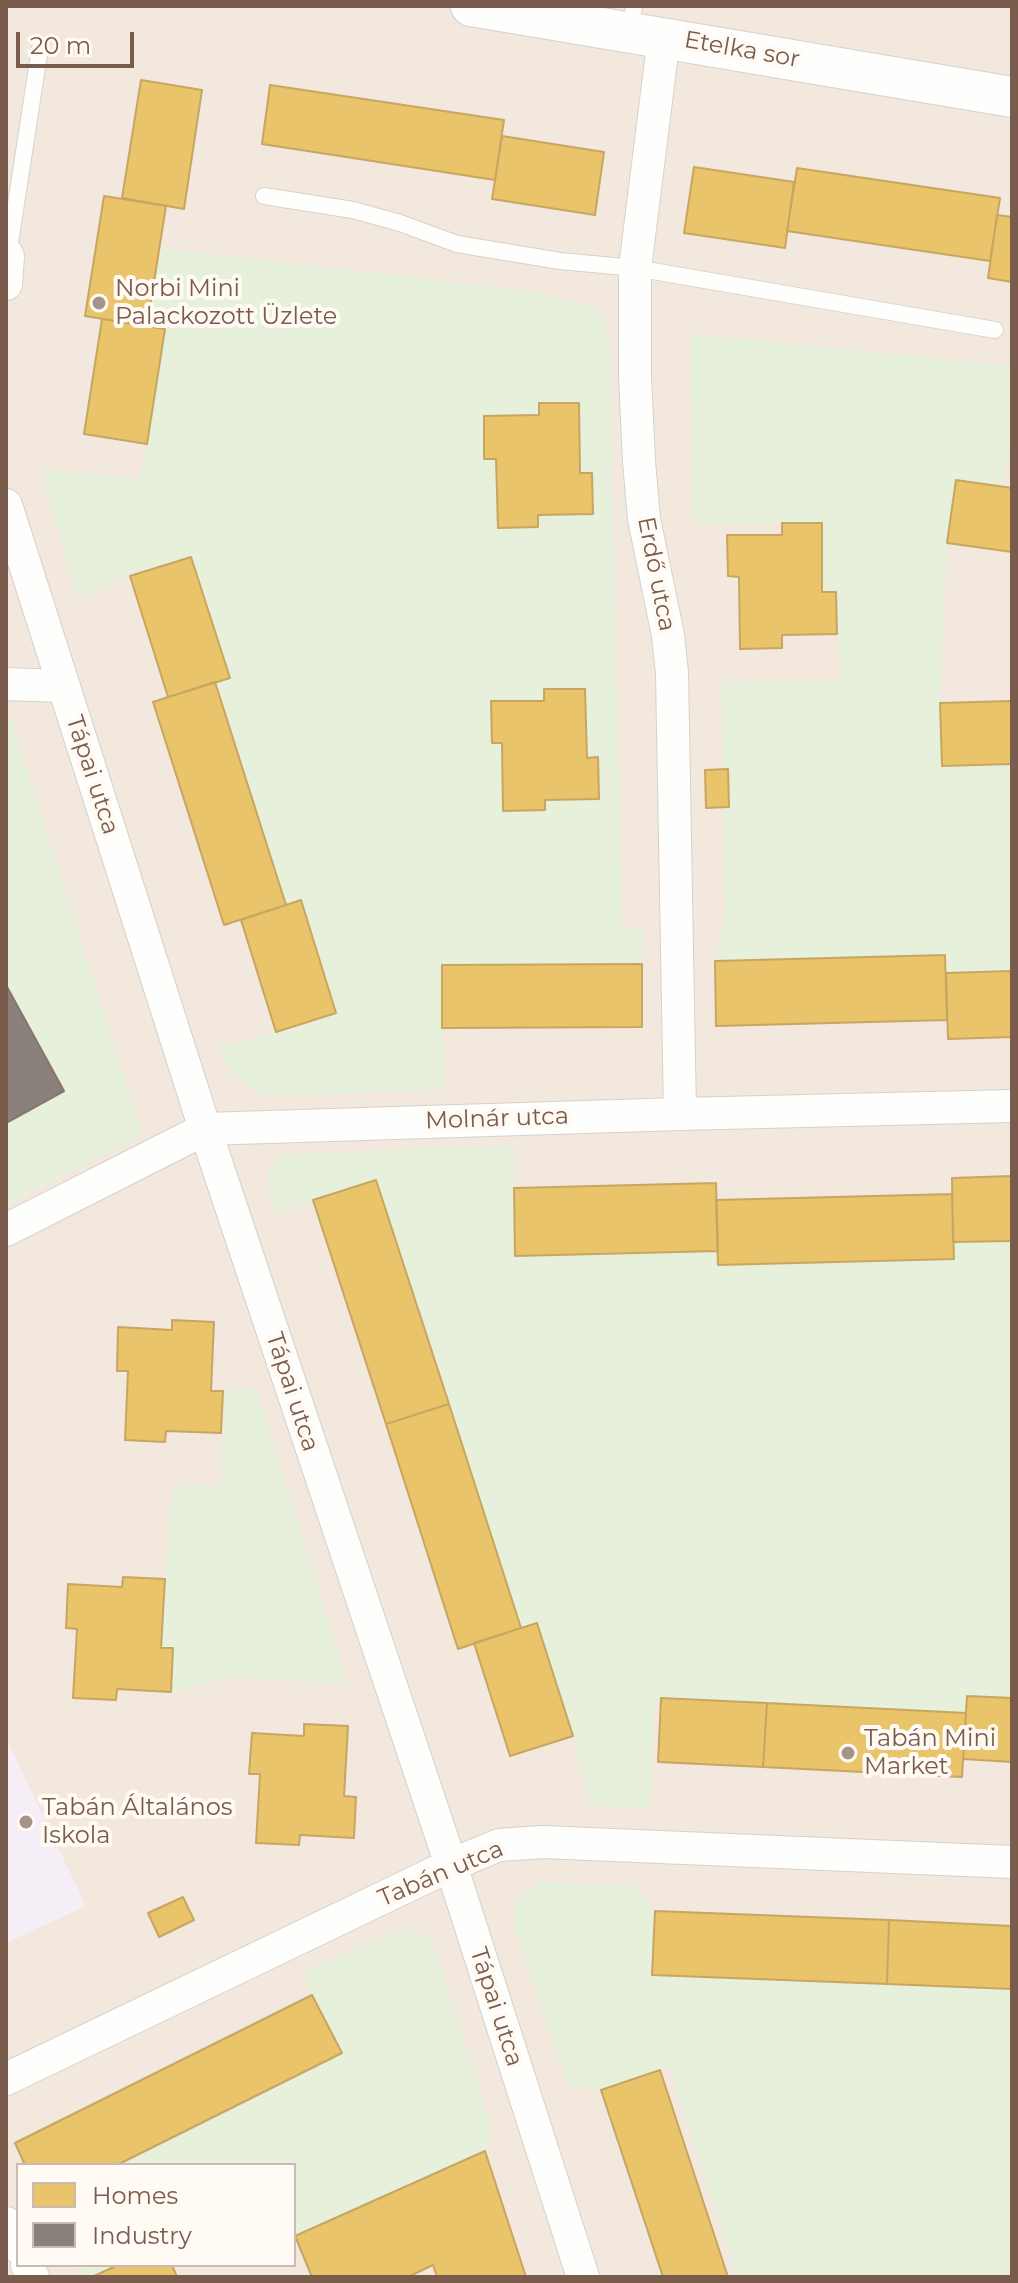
<!DOCTYPE html>
<html>
<head>
<meta charset="utf-8">
<style>
  body { margin:0 }
  #map { position:relative; width:1018px; height:2283px; overflow:hidden; background:#f9f5f0; font-family:Montserrat,sans-serif }
  canvas { display:block }
  .frame { position:absolute; inset:0; border:8px solid #7a5c4d; pointer-events:none }
  .legend { position:absolute; left:16px; top:2163px; width:280px; height:104px; box-sizing:border-box; background:#fffaf3; border:2px solid #cabbb1; margin:0; padding:10px 14px; list-style:none; font-size:24px; color:#7a5c4d }
  .legend li { display:flex; align-items:center; gap:16px; height:40px }
  .legend b { width:40px; border:2px solid #cabbb1 }
  .scale { position:absolute; left:16px; top:32px; width:118px; height:36px; box-sizing:border-box; border:4px solid #7a5c4d; border-top:0; padding-left:10px; font-size:24px; line-height:28px; white-space:nowrap; color:#7a5c4d; -webkit-text-stroke:6px #fffaf3; paint-order:stroke }
</style>
</head>
<body>
<div id="map">
<canvas width="1018" height="2283"></canvas>
<div class="frame"></div>
<ul class="legend">
<li><b style="height:22px;background:#e9c46a"></b>Homes</li>
<li><b style="height:22px;background:#8a817c"></b>Industry</li>
</ul>
<div class="scale">20 m</div>
</div>
<script>
const c = document.querySelector('canvas').getContext('2d');
c.lineJoin = 'round';
function paint(path, color) { c.fillStyle = color; c.fill(path, 'evenodd'); }
const shape = rows => new Path2D(rows.map(r => 'M' + r).join(''));
function trace(path, color, width, dash) { c.strokeStyle = color; c.lineWidth = width; c.lineCap = dash ? 'butt' : 'round'; c.setLineDash(dash || []); c.stroke(path); }
function drawText(font, color, halo, rows, align = 'center') {
  c.font = font + ' Montserrat,sans-serif'; c.lineWidth = 8; c.setLineDash([]); c.textBaseline = 'middle'; c.strokeStyle = halo; c.fillStyle = color; for (const [text, x, y, turn = 0] of rows) {
    c.save(); c.translate(x, y); c.rotate((+turn || 0) * Math.PI / 180); c.textAlign = isNaN(turn) ? turn : align; if (halo) c.strokeText(text, 0, 0); c.fillText(text, 0, 0); c.restore();
  }
}
paint(shape([
  [6,6,1012,6,1012,2277,6,2277],
  [18,2165,294,2165,294,2265,18,2265]
]), '#f2e8de');
paint(shape([
  [6,1738,86,1906,6,1943]
]), '#f6eef6');
paint(shape([
  [159,248,537,292,600,310,609,336,622,928,643,928,642,964,442,965,442,1028,445,1089,271,1097,256,1092,234,1074,226,1064,219,1049,336,1013,301,901,286,905,215,682,229,677,191,557,130,576,78,598,40,468,140,479,165,329,147,326],
  [691,334,1012,366,1012,436,1001,487,956,481,947,543,940,703,1012,764,1012,971,946,973,944,955,715,961,726,918,721,682,843,679,837,634,836,592,822,592,821,523,692,523],
  [9,713,142,1134,6,1205,6,1123,65,1089,6,983,6,714],
  [514,1145,515,1255,1012,1241,1012,1698,967,1696,966,1713,661,1698,654,1702,650,1808,591,1806,573,1735,537,1623,521,1628,376,1180,276,1212,267,1185,268,1175,273,1165,280,1157,292,1154],
  [256,1388,348,1684,232,1677,171,1692,173,1649,161,1648,172,1486,222,1485,223,1391],
  [539,1882,634,1885,655,1911,652,1975,1012,1989,1012,2277,737,2277,669,2066,601,2090,569,2087,515,1931,514,1903],
  [413,1929,432,1940,492,2128,485,2151,294,2236,294,2165,117,2165,341,2053,302,1973,385,1936],
  [77,2265,118,2265,92,2277,84,2277]
]), '#e7f0db');
const homes = shape([
  [141,80,202,90,184,209,122,198,141,80],
  [270,85,504,120,495,180,262,144,270,85],
  [502,136,604,152,595,215,492,199,502,136],
  [694,167,794,182,785,248,684,233,694,167],
  [797,168,1000,198,990,261,787,231,797,168],
  [104,196,166,206,147,326,85,316,104,196],
  [997,215,1012,217,1012,282,988,278,997,215],
  [102,319,165,329,147,444,84,434,102,319],
  [539,403,579,403,580,473,592,473,593,514,538,515,538,527,498,528,496,459,484,459,484,416,539,415,539,403],
  [956,480,1012,488,1012,552,947,543,956,480],
  [782,523,822,523,822,592,836,592,837,634,782,635,782,648,740,649,739,577,728,576,727,535,782,535,782,523],
  [191,557,230,678,168,697,130,576,191,557],
  [215,682,286,905,224,925,153,702,215,682],
  [544,689,585,689,587,758,598,757,599,799,545,800,545,810,503,811,502,743,492,743,491,701,544,701,544,689],
  [1012,701,1012,764,942,766,940,703,1012,701],
  [728,769,729,807,706,808,705,770,728,769],
  [301,900,336,1013,276,1032,241,920,301,900],
  [945,955,947,1020,716,1026,715,961,945,955],
  [642,964,642,1027,442,1028,442,965,642,964],
  [1012,971,1012,1037,948,1039,946,973,1012,971],
  [1012,1176,1012,1241,953,1242,952,1178,1012,1176],
  [376,1180,449,1404,386,1424,313,1200,376,1180],
  [716,1183,718,1251,515,1256,514,1188,716,1183],
  [952,1194,954,1259,718,1265,716,1200,952,1194],
  [172,1320,214,1322,211,1391,223,1391,221,1433,166,1431,165,1442,125,1440,128,1371,117,1371,118,1327,172,1330,172,1320],
  [449,1404,521,1628,458,1649,386,1424,449,1404],
  [123,1577,165,1579,161,1648,173,1648,171,1692,117,1689,116,1700,73,1698,77,1629,66,1628,68,1584,122,1587,123,1577],
  [537,1623,573,1736,510,1756,474,1643,537,1623],
  [967,1696,1012,1698,1012,1762,963,1759,967,1696],
  [661,1698,767,1703,763,1767,658,1762,661,1698],
  [767,1703,966,1713,962,1777,763,1767,767,1703],
  [304,1724,348,1726,344,1796,356,1797,354,1838,300,1835,299,1845,256,1843,260,1774,249,1774,252,1733,304,1736,304,1724],
  [183,1897,194,1920,159,1937,148,1913,183,1897],
  [655,1911,889,1920,887,1984,652,1975,655,1911],
  [889,1920,1012,1926,1012,1989,887,1984,889,1920],
  [312,1995,342,2053,117,2165,25,2165,15,2143,312,1995],
  [660,2070,728,2277,663,2277,601,2090,660,2070],
  [485,2151,526,2277,437,2277,433,2265,412,2275,413,2277,312,2277,295,2236,485,2151],
  [118,2265,172,2265,177,2277,92,2277,118,2265]
]);
paint(homes, '#e9c46a');
trace(homes, '#c8a561', 2);
const industry = shape([
  [6,985,64,1091,6,1123,6,985]
]);
paint(industry, '#8a817c');
trace(industry, '#85766e', 2);
const service = shape([
  [630,32,634,6],
  [264,196,353,210,400,223,457,244,560,261,635,268,995,330],
  [8,256,40,48]
]);
const minor = shape([
  [664,37,635,268,635,377,639,461,644,519,668,635,672,673,680,1114],
  [6,253,8,256,6,284],
  [6,505,205,1129,451,1865,583,2277],
  [6,684,64,686],
  [6,1230,205,1129,680,1114,1012,1106],
  [6,2079,451,1865,499,1845,543,1842,1012,1862],
  [6,2223,18,2247],
  [27,2265,33,2277]
]);
const tertiary = shape([
  [471,6,1012,97]
]);
trace(service, '#d7d1cb', 18);
trace(minor, '#d7d1cb', 34);
trace(tertiary, '#d7d1cb', 42);
trace(service, '#fefefd', 16);
trace(minor, '#fefefd', 32);
trace(tertiary, '#fefefd', 40);
for (const [x, y, r, color] of [
  [99,303,8,"#a69286"],
  [848,1753,8,"#a69286"],
  [26,1822,8,"#a69286"]
]) { const dot = new Path2D(); dot.arc(x, y, r, 0, 2 * Math.PI); c.fillStyle = color; c.fill(dot); trace(dot, '#fffaf3', 3); }
drawText('24px', '#7a5c4d', '#fffaf3', [
  ["Etelka sor",742,50,10],
  ["Erdő utca",656,574,79],
  ["Tápai utca",92,775,72],
  ["Molnár utca",497,1119,-2],
  ["Tápai utca",292,1392,72],
  ["Tabán utca",441,1874,-23],
  ["Tápai utca",496,2007,72]
]);
drawText('24px', '#7a5c4d', '#fffaf3', [
  ["Norbi Mini",115,289],
  ["Palackozott Üzlete",115,317],
  ["Tabán Mini",864,1739],
  ["Market",864,1767],
  ["Tabán Általános",42,1808],
  ["Iskola",42,1836]
], 'left');
</script>
</body>
</html>
